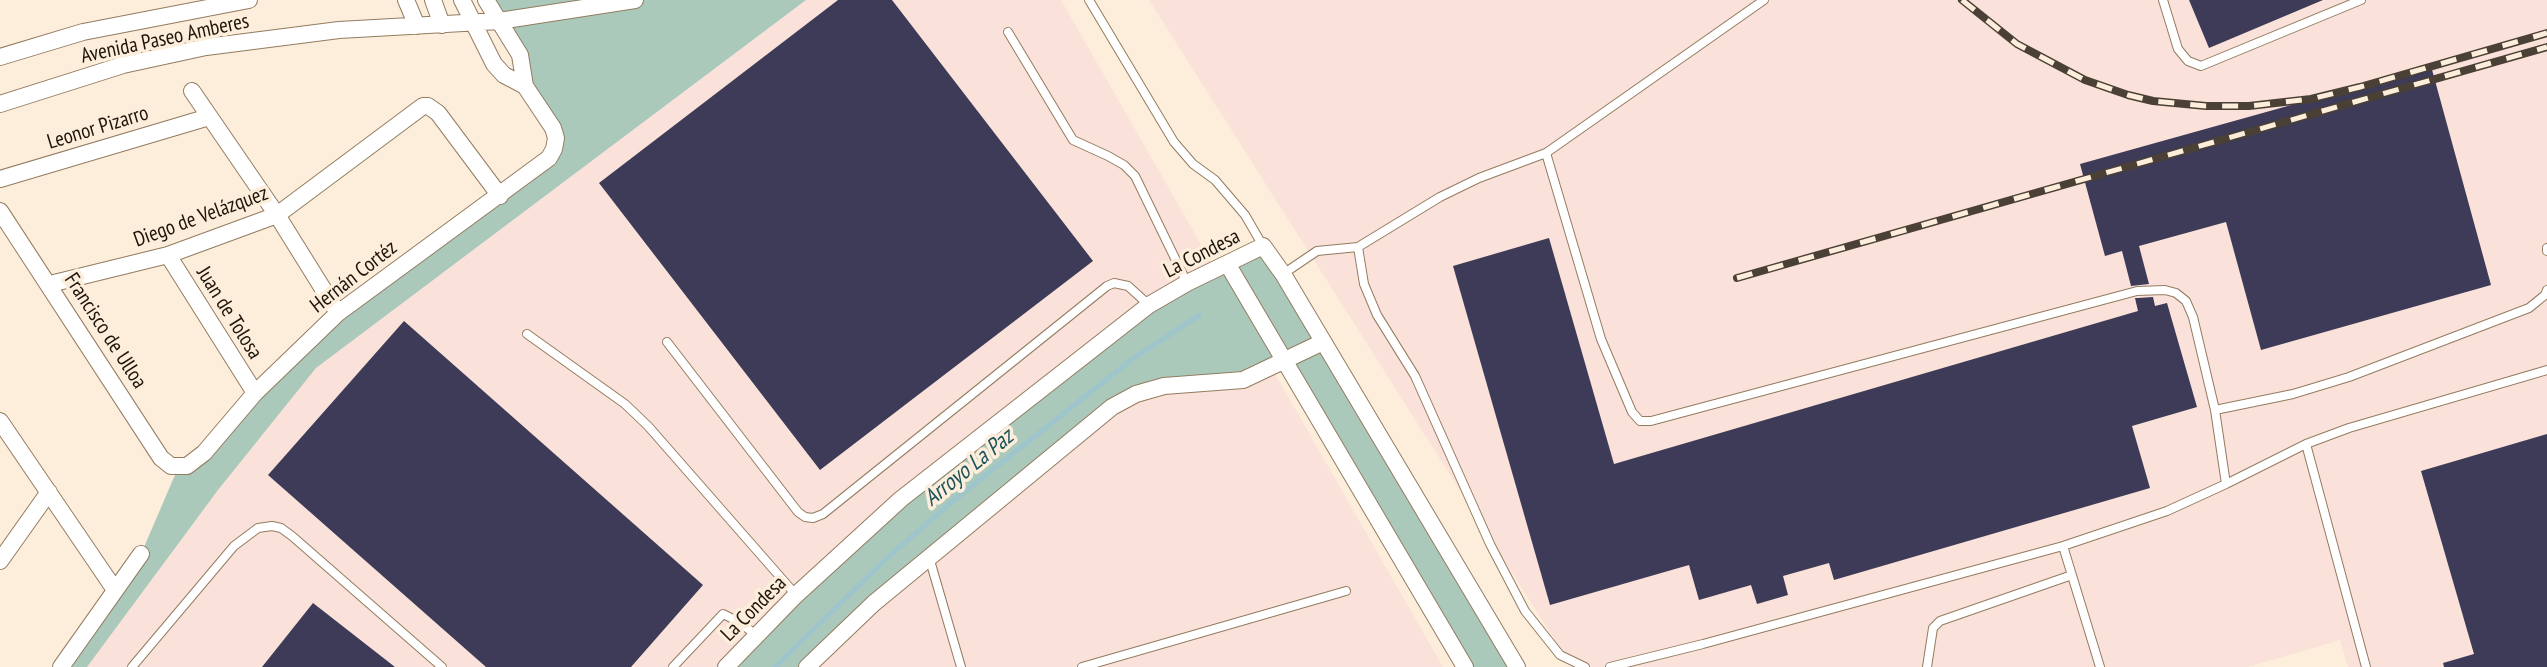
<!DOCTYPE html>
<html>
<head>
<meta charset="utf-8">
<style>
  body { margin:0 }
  canvas { display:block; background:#fdeedc }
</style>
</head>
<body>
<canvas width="2547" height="667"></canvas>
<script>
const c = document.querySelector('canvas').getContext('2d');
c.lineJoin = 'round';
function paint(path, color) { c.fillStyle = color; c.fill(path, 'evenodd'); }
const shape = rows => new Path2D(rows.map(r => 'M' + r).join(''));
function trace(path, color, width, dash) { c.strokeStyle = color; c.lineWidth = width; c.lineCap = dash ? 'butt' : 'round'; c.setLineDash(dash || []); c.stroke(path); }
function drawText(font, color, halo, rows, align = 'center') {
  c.font = font + ' "PT Sans Narrow",sans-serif'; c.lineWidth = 7; c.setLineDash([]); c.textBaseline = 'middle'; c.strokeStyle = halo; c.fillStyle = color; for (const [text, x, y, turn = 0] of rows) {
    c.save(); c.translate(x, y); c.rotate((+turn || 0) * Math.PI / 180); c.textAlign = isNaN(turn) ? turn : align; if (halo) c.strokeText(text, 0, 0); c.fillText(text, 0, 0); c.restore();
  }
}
paint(shape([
  [806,0,1061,0,1443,667,87,667,218,490,316,368],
  [1149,0,2547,0,2547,667,2348,667,2340,640,2248,667,1572,667]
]), '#fae1d9');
paint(shape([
  [486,0,806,0,316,368,218,490,87,667,61,667,141,554,178,468,338,313,554,149,520,55],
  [1263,246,1517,667,1465,667,1285,362,1251,377,1136,394,807,667,726,667,796,595,1149,305]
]), '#abc9ba');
trace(shape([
  [775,667,887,558,953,501,1135,357,1200,315]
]), '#9dc5cb', 5);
paint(shape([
  [838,0,892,0,1093,261,820,470,599,183],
  [2189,0,2323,0,2209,48],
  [2431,66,2491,285,2261,350,2226,222,2139,246,2149,284,2131,286,2122,251,2105,256,2080,164],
  [1549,238,1614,464,2138,311,2135,298,2138,298,2153,297,2155,306,2167,303,2197,407,2132,426,2150,488,1834,580,1829,563,1783,576,1788,595,1757,604,1751,585,1699,600,1689,565,1550,605,1453,266],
  [404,321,703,585,631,667,486,667,268,475],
  [2547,434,2547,667,2444,667,2443,663,2474,654,2421,471],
  [313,603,395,667,262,667]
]), '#3d3b57');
const lane = shape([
  [1089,0,1174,142,1193,164,1215,180,1245,215,1263,246],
  [2163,0,2178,49,2188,61,2201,66,2361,0],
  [1008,32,1073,140,1108,156,1124,165,1135,176,1187,283],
  [1546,153,1601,339,1632,412,1640,421,1651,421,2137,291,2165,290,2176,293,2186,301,2193,317,2215,410,2226,484,2167,511,2063,546,1703,644,1610,667],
  [1358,247,1364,284,1377,315,1415,376,1490,544,1525,611,1560,655,1585,667],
  [2547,248,2547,251],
  [1283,274,1317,251,1358,247,1440,197,1479,178,1546,153,1764,0],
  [527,334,625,404,648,426,796,595],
  [667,342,798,512,805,517,813,518,823,514,1107,286,1114,283,1128,286,1149,305],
  [2215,410,2293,394,2349,377,2529,308,2545,295,2547,290],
  [2226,484,2306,444],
  [2063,546,2100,667],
  [929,557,961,667],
  [132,667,234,546,258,528,272,526,281,528,292,536,442,667],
  [673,667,723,614,739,622,756,635],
  [1082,667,1346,591],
  [1927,667,1933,628,1940,621,2072,575],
  [2366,667,2306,444,2349,428,2547,370]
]);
const street = shape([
  [406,0,417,26],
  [433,0,442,25],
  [462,0,494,64,504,75,525,86],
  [0,57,83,32,249,0],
  [192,91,277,215,338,313],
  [0,104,123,65,206,47,339,30,499,21,635,0],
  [0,179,209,117],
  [0,211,161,458,171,466,187,466,204,453,255,393,338,313,549,158,554,149,556,138,553,128,525,86,520,55,486,0],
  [168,255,255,393],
  [1228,265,1465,667],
  [50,284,168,255,277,215,423,106,428,106,438,113,500,196],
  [0,421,115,590],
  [0,561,49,492],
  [61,667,141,554],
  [726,667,796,595,901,499,1149,305,1187,283,1263,246,1283,274,1517,667],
  [807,667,874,603,1112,407,1136,394,1164,386,1243,380,1323,342]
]);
trace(lane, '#937c60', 10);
trace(street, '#937c60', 18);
trace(lane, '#fff', 8);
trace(street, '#fff', 16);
const rail = shape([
  [1962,0,2017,44,2085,80,2128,95,2153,101,2206,106,2249,106,2311,99,2360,87,2547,33],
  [1737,278,2547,47]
]);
trace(rail, '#4a4035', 8);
trace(rail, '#fdeedc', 5, [16]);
drawText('21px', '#1d140a', '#fdeedc', [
  ["Avenida Paseo Amberes",165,39,-12],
  ["Leonor Pizarro",98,128,-17],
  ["Diego de Velázquez",201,217,-20],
  ["La Condesa",1202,254,-27],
  ["Hernán Cortéz",354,277,-38],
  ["Juan de Tolosa",229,313,58],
  ["Francisco de Ulloa",105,331,57],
  ["La Condesa",754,609,-45]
]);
drawText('italic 23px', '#1b535b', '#fdeedc', [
  ["Arroyo La Paz",969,468,-39]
]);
</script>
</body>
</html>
